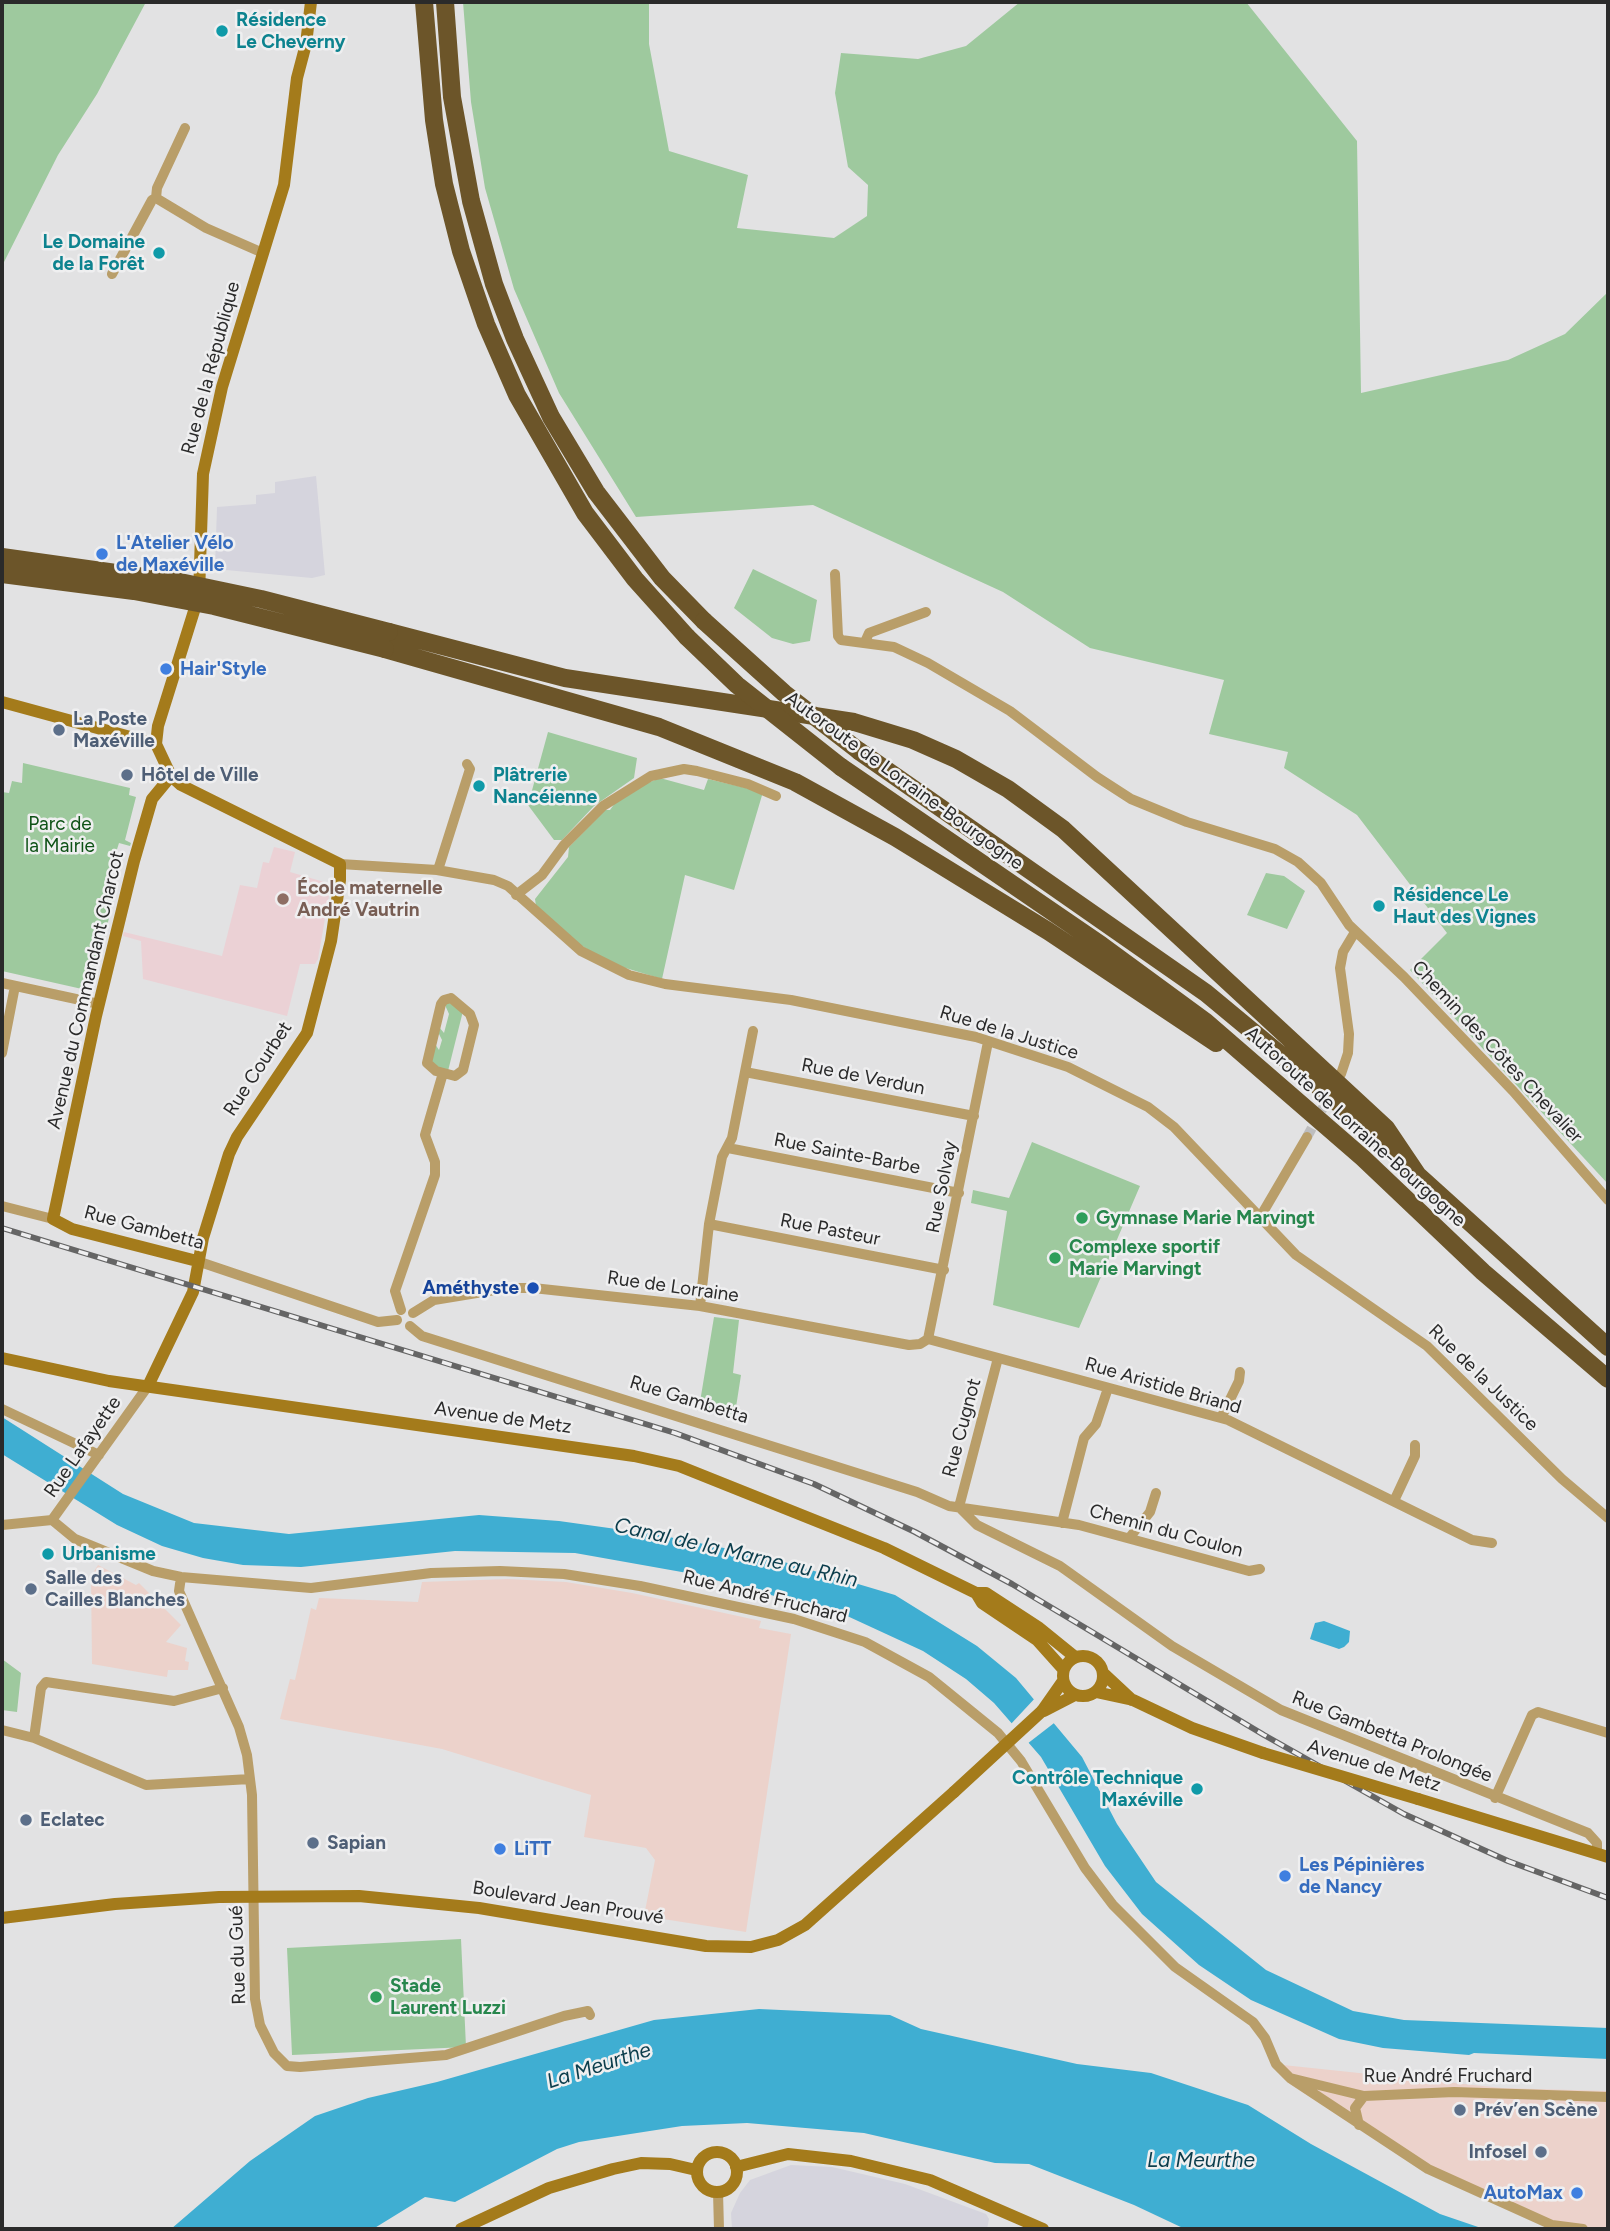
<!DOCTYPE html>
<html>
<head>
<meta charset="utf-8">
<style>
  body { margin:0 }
  #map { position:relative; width:1610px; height:2231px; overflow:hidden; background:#e2e2e3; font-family:Figtree,sans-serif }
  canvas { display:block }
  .frame { position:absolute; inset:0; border:4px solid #2a2a2a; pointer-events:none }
</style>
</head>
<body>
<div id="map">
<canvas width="1610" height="2231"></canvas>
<div class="frame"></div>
</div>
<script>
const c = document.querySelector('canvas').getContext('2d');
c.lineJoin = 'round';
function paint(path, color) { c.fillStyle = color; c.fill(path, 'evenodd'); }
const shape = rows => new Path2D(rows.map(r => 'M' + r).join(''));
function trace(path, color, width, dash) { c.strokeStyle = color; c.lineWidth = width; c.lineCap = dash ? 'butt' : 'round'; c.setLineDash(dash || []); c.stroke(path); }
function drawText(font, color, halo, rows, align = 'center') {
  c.font = font + ' Figtree,sans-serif'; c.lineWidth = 5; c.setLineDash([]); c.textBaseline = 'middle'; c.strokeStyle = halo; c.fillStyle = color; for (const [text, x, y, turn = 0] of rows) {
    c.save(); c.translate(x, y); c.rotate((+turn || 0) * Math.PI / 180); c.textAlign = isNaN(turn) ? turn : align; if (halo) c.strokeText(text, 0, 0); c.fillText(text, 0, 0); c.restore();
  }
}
paint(shape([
  [316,476,325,575,312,578,215,569,217,507,256,504,256,495,275,493,275,482],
  [791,2165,832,2167,905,2184,986,2214,989,2219,987,2229,732,2229,731,2213,740,2193,750,2180]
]), '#d5d4dd');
paint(shape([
  [98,1565,136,1585,139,1583,181,1625,166,1642,187,1648,185,1661,189,1662,188,1670,168,1670,167,1677,92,1664,91,1576],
  [508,1579,566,1582,632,1593,761,1621,759,1628,791,1634,746,1932,644,1916,655,1860,646,1848,584,1837,591,1795,442,1749,280,1719,290,1679,295,1680,311,1608,316,1610,319,1598,418,1602,422,1582],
  [1283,2065,1502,2088,1608,2091,1608,2229,1553,2229,1424,2172,1287,2082]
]), '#ecd2cb');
paint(shape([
  [274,847,295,852,290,872,331,884,318,959,315,964,300,964,287,1016,143,979,141,941,123,936,124,932,222,956,240,885,257,888,263,862,269,863]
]), '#ebd1d5');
paint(shape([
  [2,2,146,2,97,94,58,155,2,266],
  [463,2,649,2,649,44,669,151,748,175,737,228,834,238,867,216,868,185,848,167,835,93,841,53,918,59,966,46,1020,2,1246,2,1357,141,1361,393,1508,360,1565,334,1608,292,1608,1184,1410,970,1447,933,1357,815,1284,768,1288,752,1209,734,1224,680,1090,648,1003,592,813,505,636,517,559,393,514,289,485,188,471,102],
  [753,569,817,600,810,641,793,644,772,638,734,608],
  [548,732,637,758,634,778,594,806,562,840,554,840,528,805],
  [23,763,130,788,129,795,136,797,125,840,131,843,130,846,119,843,104,890,115,894,93,982,82,989,2,971,2,792,9,793,12,781,22,783],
  [660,778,704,790,708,779,763,792,734,890,685,875,662,979,609,963,576,942,536,906,535,899,568,857,569,847,605,810,610,810,615,803,640,786],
  [1266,873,1284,876,1305,891,1287,929,1247,915],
  [448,1002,463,1011,448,1071,431,1065,435,1044,439,1050,442,1040,438,1032,439,1027,444,1033,449,1014,445,1005],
  [1032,1142,1140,1186,1079,1328,993,1305,1007,1211,971,1203,973,1190,1009,1198],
  [714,1317,739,1320,733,1373,741,1375,734,1420,704,1409,706,1404,700,1402],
  [2,1659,21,1673,17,1712,2,1710],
  [461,1939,466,2047,292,2055,287,1948]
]), '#9ec99e');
paint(shape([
  [2,1417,123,1494,194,1523,289,1534,479,1515,559,1521,659,1535,764,1556,895,1595,977,1646,1016,1678,1082,1757,1117,1824,1156,1882,1266,1970,1353,2011,1404,2020,1608,2028,1608,2059,1474,2053,1469,2055,1383,2048,1339,2039,1251,2000,1199,1965,1142,1914,1105,1866,1041,1757,994,1703,966,1679,923,1651,845,1615,693,1574,575,1553,455,1551,301,1567,243,1565,203,1558,162,1546,117,1525,2,1454],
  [1324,1621,1350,1631,1349,1642,1344,1647,1339,1649,1310,1639,1315,1623],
  [759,2009,890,2015,921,2029,1077,2064,1151,2073,1248,2105,1311,2144,1440,2214,1484,2229,1185,2229,1134,2205,1029,2164,995,2163,864,2133,747,2123,682,2126,579,2142,557,2149,455,2202,425,2197,373,2229,171,2229,250,2161,315,2116,368,2098,437,2082,654,2020]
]), '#3faed2');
paint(shape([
  [1037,1696,1058,1720,1027,1744,1010,1725]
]), '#e2e2e3');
trace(shape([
  [1307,1137,1331,1093]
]), '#bdbdbe', 10, [10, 5]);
trace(shape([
  [156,198,206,228,263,253],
  [156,198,157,188,185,128],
  [112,274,152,200,156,198],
  [835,574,838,636,841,640,894,647,928,663,1010,711,1097,777,1131,799,1187,822,1275,849,1298,862,1321,883,1349,925,1404,977,1513,1091,1608,1200],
  [865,642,869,633,926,612],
  [340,864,437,870,494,880,508,886,581,951,629,975,665,984,791,1000,976,1037,1068,1067,1148,1107,1174,1127,1296,1255,1427,1346,1562,1479,1608,1518],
  [438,870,470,769,467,764],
  [516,895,542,875,564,845,603,806,651,776,684,769,697,771,748,784,776,796],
  [2,983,99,1004],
  [451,998,470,1014,474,1025,463,1070,455,1076,436,1071,427,1063,441,1004,444,1000,451,998],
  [2,1053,15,986],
  [745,1072,974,1116],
  [1341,1074,1348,1053,1349,1034,1340,968,1343,952,1355,932],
  [728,1148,959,1193],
  [2,1206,53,1219],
  [1259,1219,1307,1137],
  [709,1224,944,1270],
  [197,1261,378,1322,397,1320],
  [700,1306,709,1224,722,1157,732,1138,753,1031],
  [401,1310,395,1291,435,1175,435,1162,425,1135,443,1073],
  [413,1313,434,1300,507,1288,533,1288,700,1306,909,1345,920,1344,928,1339],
  [410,1326,422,1336,917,1492,949,1506,1079,1525,1249,1571,1260,1569],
  [928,1339,1228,1420,1472,1540,1492,1543],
  [928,1339,988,1042],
  [2,1409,99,1455],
  [1221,1418,1239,1381,1240,1372],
  [1394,1501,1415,1456,1415,1445],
  [959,1507,977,1525,1060,1566,1172,1646,1281,1710,1588,1833,1597,1843,1597,1854],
  [959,1507,998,1358],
  [52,1520,75,1539,153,1571,181,1577,311,1588,431,1573,500,1571,564,1574,640,1586,794,1619,865,1642,929,1677,998,1733,1021,1761,1085,1868,1113,1905,1175,1967,1253,2022,1265,2038,1276,2064,1290,2078],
  [1062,1523,1084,1438,1096,1424,1108,1388],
  [2,1525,52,1520,148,1386],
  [1130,1537,1150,1512,1156,1493],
  [181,1577,179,1591,239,1727,247,1755,252,1795,255,1999,260,2025,274,2053,287,2066,300,2067,446,2055,564,2016,588,2011,590,2015],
  [2,1730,34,1738,146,1785,250,1779],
  [34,1738,41,1688,46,1682,174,1701,223,1688],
  [1495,1798,1532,1715,1538,1712,1608,1733],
  [1359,2125,1355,2108,1364,2096],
  [718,2192,719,2229],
  [1583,2229,1552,2225,1428,2169,1290,2078,1364,2096,1454,2092,1608,2097]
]), '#b99e69', 10);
trace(shape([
  [2,702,156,744],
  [171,776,152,799,134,861,96,1016,53,1219,72,1229,197,1261],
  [2,1358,109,1381,634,1456,679,1466,884,1548,976,1593,986,1593,1038,1627,1075,1657],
  [148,1386,193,1292,203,1238,229,1154,237,1137,307,1033,331,941,340,880,340,864,181,785,171,776,156,744,158,726,199,595,203,474,222,387,284,185,297,78,306,44,311,2],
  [976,1593,982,1603,1037,1640,1063,1669],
  '1063 1676a20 20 0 1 1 40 0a20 20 0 1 1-40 0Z',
  [1103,1673,1132,1700],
  [1096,1692,1133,1700,1192,1728,1263,1753],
  [1042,1711,1063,1681],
  [1044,1711,1075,1695],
  [1418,1799,1608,1857],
  [2,1918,115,1904,219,1897,359,1896,479,1908,706,1946,751,1947,778,1940,805,1925,954,1792],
  '697 2172a20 20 0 1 1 40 0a20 20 0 1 1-40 0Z',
  [736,2167,788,2154,851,2161,930,2180,1043,2229],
  [461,2229,549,2188,613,2169,641,2163,670,2164,696,2170]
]), '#a47b1b', 12);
trace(shape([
  [424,2,434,120,444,184,461,251,486,324,517,395,585,513,635,579,687,637],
  [445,2,452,97,471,201,494,284,515,339,551,417,596,492,662,578,704,621],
  [389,632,565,678,854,722,913,740,956,759,1008,789,1063,829,1386,1128,1419,1177],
  [385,649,659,727,795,782,895,837,1048,931,1216,1043],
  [859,751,1206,993,1329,1095,1608,1347],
  [841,767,1101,945,1206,1022,1363,1158,1483,1272,1608,1379]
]), '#6c5529', 18);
const rail = shape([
  [2,1228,675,1433,814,1484,915,1532,1012,1584,1264,1735,1404,1814,1508,1861,1608,1898]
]);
trace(rail, '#656565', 6);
trace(rail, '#efeff0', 3.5, [10]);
trace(shape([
  [1263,1753,1418,1799],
  [954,1792,1042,1711]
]), '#a47b1b', 12);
trace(shape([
  [2,557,180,582,261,599,389,632],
  [2,574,134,591,214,606,385,649],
  [704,621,784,693,859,751],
  [687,637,737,685,841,767]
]), '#6c5529', 18);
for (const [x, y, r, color] of [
  [222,31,7,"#0f9aa8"],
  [159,253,7,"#0f9aa8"],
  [102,554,7,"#3f7fe0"],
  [166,669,7,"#3f7fe0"],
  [59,730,7,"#5c6f8a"],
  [127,775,7,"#5c6f8a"],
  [479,786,7,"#0f9aa8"],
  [283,899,7,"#8d6e63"],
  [1379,906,7,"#0f9aa8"],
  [1082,1218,7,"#2e9e5b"],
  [1055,1258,7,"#2e9e5b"],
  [533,1288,7,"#1a4fb4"],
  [48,1554,7,"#0f9aa8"],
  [31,1589,7,"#5c6f8a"],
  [1197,1789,7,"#0f9aa8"],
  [26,1820,7,"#5c6f8a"],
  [313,1843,7,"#5c6f8a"],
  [500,1849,7,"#3f7fe0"],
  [1285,1876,7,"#3f7fe0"],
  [376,1997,7,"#2e9e5b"],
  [1460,2110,7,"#5c6f8a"],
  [1541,2152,7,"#5c6f8a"],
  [1577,2193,7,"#3f7fe0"]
]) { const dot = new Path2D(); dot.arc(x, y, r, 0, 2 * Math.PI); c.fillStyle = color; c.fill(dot); trace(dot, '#efeff0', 2.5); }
drawText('bold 19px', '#0d838f', '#efeff0', [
  ["Résidence",236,20],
  ["Le Cheverny",236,42],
  ["Le Domaine",145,242,"right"],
  ["de la Forêt",145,264,"right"],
  ["Plâtrerie",493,775],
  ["Nancéienne",493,797],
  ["Résidence Le",1393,895],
  ["Haut des Vignes",1393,917],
  ["Urbanisme",62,1554],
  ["Contrôle Technique",1183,1778,"right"],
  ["Maxéville",1183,1800,"right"]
], 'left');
drawText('19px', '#2a2a2a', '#efeff0', [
  ["Rue de la République",211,368,-75],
  ["Autoroute de Lorraine-Bourgogne",904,781,36],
  ["Avenue du Commandant Charcot",86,990,-77],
  ["Rue de la Justice",1009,1033,17],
  ["Chemin des Côtes Chevalier",1497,1052,47],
  ["Rue Courbet",258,1069,-57],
  ["Rue de Verdun",863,1077,11],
  ["Autoroute de Lorraine-Bourgogne",1355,1127,42],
  ["Rue Sainte-Barbe",847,1154,11],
  ["Rue Solvay",942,1187,-79],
  ["Rue Gambetta",144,1228,15],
  ["Rue Pasteur",830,1230,11],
  ["Rue de Lorraine",673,1287,8],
  ["Rue de la Justice",1483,1378,44],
  ["Rue Aristide Briand",1163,1386,16],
  ["Rue Gambetta",689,1400,17],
  ["Avenue de Metz",503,1418,8],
  ["Rue Cugnot",962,1428,-75],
  ["Rue Lafayette",83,1447,-55],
  ["Chemin du Coulon",1166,1531,15],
  ["Rue André Fruchard",765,1597,14],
  ["Rue Gambetta Prolongée",1392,1737,22],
  ["Avenue de Metz",1374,1766,17],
  ["Boulevard Jean Prouvé",568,1903,9],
  ["Rue du Gué",238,1955,-92],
  ["Rue André Fruchard",1448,2076]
]);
drawText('bold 19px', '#366cbe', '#efeff0', [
  ["L'Atelier Vélo",116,543],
  ["de Maxéville",116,565],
  ["Hair'Style",180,669],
  ["LiTT",514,1849],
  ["Les Pépinières",1299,1865],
  ["de Nancy",1299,1887],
  ["AutoMax",1563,2193,"right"]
], 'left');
drawText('bold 19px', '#4e5e75', '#efeff0', [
  ["La Poste",73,719],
  ["Maxéville",73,741],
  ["Hôtel de Ville",141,775],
  ["Salle des",45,1578],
  ["Cailles Blanches",45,1600],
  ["Eclatec",40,1820],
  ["Sapian",327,1843],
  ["Prév’en Scène",1474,2110],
  ["Infosel",1527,2152,"right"]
], 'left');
drawText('19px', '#0e5216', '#efeff0', [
  ["Parc de",60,824],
  ["la Mairie",60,846]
]);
drawText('bold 19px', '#785e54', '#efeff0', [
  ["École maternelle",297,888],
  ["André Vautrin",297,910]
], 'left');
drawText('bold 19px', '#27864d', '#efeff0', [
  ["Gymnase Marie Marvingt",1096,1218],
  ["Complexe sportif",1069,1247],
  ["Marie Marvingt",1069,1269],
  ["Stade",390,1986],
  ["Laurent Luzzi",390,2008]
], 'left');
drawText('bold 19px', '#164399', '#efeff0', [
  ["Améthyste",519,1288]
], 'right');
drawText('italic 21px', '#0b3d4c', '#efeff0', [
  ["Canal de la Marne au Rhin",736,1553,13],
  ["La Meurthe",599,2066,-18],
  ["La Meurthe",1201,2161]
]);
</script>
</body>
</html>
